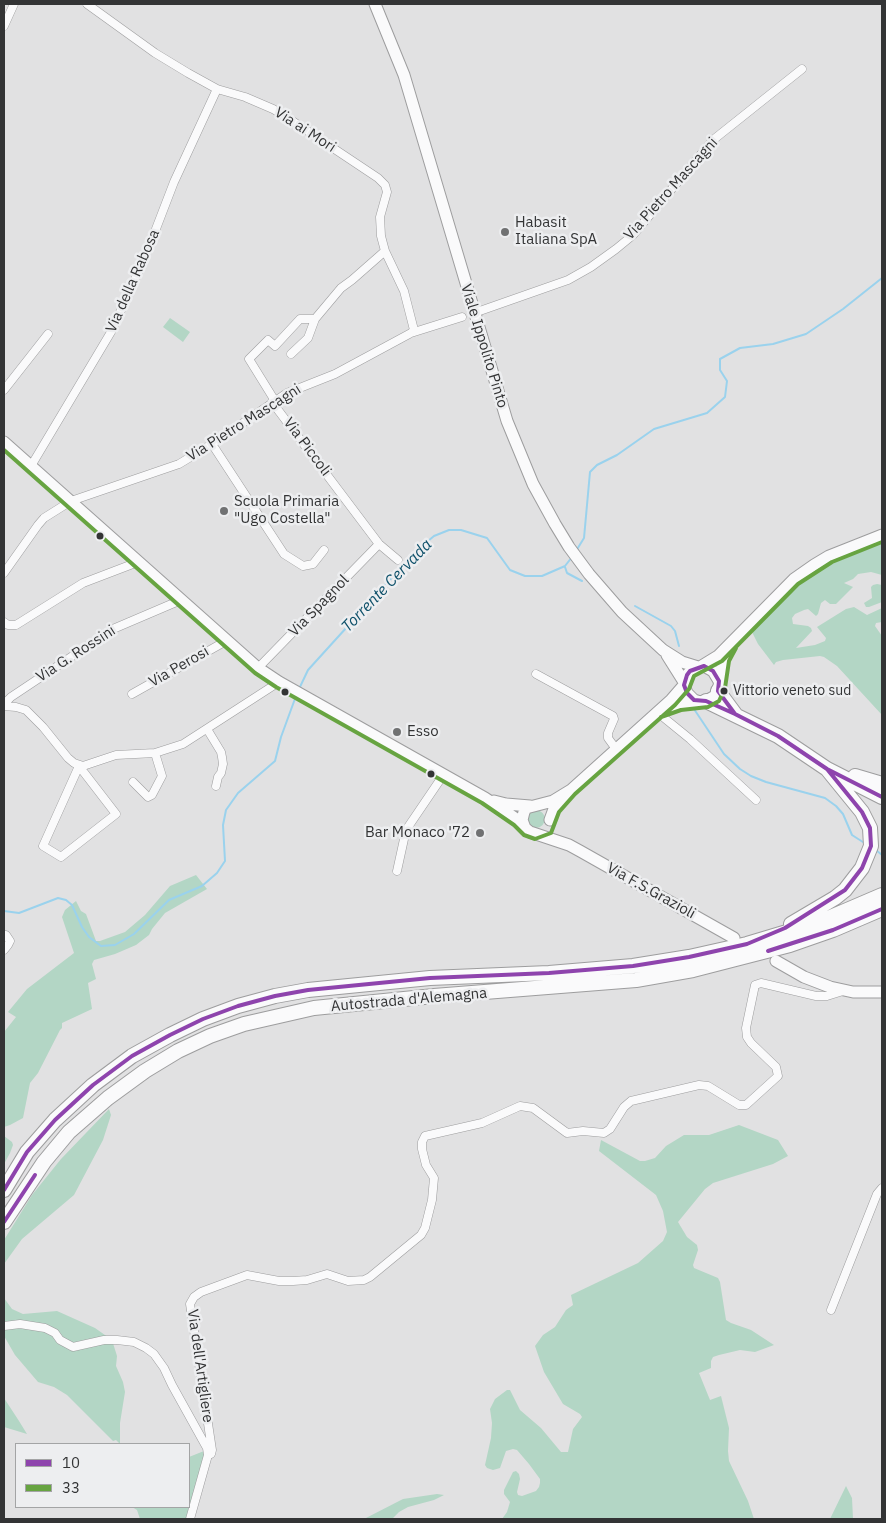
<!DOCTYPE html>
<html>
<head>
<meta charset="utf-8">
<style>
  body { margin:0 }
  #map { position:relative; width:886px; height:1523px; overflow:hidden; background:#e1e1e2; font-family:"IBM Plex Sans",sans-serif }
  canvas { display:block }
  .frame { position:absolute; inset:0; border:5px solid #333435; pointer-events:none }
  .legend { position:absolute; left:15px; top:1443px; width:175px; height:65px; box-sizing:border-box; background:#edeef0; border:1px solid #a3a4a5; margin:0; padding:6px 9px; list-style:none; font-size:15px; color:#333435 }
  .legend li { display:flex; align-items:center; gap:10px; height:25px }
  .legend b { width:25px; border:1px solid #a3a4a5 }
</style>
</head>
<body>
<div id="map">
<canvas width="886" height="1523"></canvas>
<div class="frame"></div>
<ul class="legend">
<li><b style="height:6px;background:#8e44ad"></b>10</li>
<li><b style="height:6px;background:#67a441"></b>33</li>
</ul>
</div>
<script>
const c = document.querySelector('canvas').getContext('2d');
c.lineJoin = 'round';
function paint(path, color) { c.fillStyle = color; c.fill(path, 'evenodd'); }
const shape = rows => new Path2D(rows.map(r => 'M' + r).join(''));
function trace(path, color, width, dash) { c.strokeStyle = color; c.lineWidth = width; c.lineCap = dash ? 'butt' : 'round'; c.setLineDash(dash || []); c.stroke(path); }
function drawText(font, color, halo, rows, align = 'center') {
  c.font = font + ' "IBM Plex Sans",sans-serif'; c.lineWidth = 5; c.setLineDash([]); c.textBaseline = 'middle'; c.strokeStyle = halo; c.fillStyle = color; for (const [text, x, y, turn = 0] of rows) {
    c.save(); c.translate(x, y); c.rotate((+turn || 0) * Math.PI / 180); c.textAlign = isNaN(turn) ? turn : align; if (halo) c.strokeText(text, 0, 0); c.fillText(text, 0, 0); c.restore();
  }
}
paint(shape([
  [170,318,190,332,183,342,163,327],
  [882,540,882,575,871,572,858,574,853,579,844,583,853,587,836,604,830,604,825,600,821,603,818,614,816,616,808,609,804,610,795,614,792,618,793,624,808,626,811,628,812,631,796,648,815,645,825,641,826,638,817,627,846,609,854,607,867,615,882,608,882,622,876,623,875,626,882,636,882,715,837,666,824,657,820,656,783,660,776,662,774,665,758,644,751,630,797,583,831,561],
  [877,584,882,585,882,602,869,607,866,607,864,603,872,598,871,587,873,585],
  '527 819a9 9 0 1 1 18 0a9 9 0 1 1-18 0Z',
  [196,875,207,889,165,913,152,929,149,935,136,945,115,954,94,960,92,964,96,979,88,983,92,1009,62,1023,62,1028,60,1030,38,1073,30,1083,23,1118,10,1125,4,1127,4,1032,16,1017,8,1012,27,989,74,953,62,917,65,910,76,901,81,911,86,914,96,941,100,941,125,932,145,915,170,886],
  [109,1109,111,1115,103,1140,74,1195,22,1239,4,1264,4,1240,32,1195,61,1159],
  [739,1125,778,1140,788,1156,773,1164,713,1183,705,1189,678,1222,687,1237,697,1245,698,1250,693,1265,694,1268,718,1278,720,1282,726,1320,731,1323,751,1330,774,1345,755,1352,740,1350,719,1355,713,1357,711,1361,711,1368,699,1373,710,1400,721,1396,729,1428,728,1451,729,1461,748,1501,754,1519,502,1519,507,1512,510,1502,504,1494,504,1490,513,1472,516,1471,519,1474,520,1479,517,1492,518,1495,522,1496,536,1491,539,1487,540,1483,540,1479,529,1464,517,1450,513,1449,506,1451,500,1468,493,1470,487,1468,485,1465,491,1438,492,1423,490,1409,495,1399,507,1390,510,1390,520,1410,541,1428,561,1452,568,1452,573,1429,582,1417,580,1414,563,1404,544,1372,535,1346,543,1335,555,1327,566,1310,573,1305,571,1295,638,1263,663,1241,667,1232,663,1211,656,1195,599,1151,601,1140,640,1161,645,1161,655,1158,666,1146,684,1135,709,1135],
  [4,1136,12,1142,13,1145,10,1153,4,1164],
  [4,1298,12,1309,23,1314,57,1311,95,1328,112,1340,117,1356,116,1366,123,1382,125,1392,120,1423,120,1444,116,1440,113,1441,67,1395,54,1387,38,1382,15,1355,4,1336],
  [4,1398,19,1421,27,1434,4,1427],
  [204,1451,205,1458,189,1519,140,1519,137,1510,132,1507,189,1507,189,1457],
  [846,1486,852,1498,853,1519,830,1519],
  [437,1494,444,1495,434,1500,408,1507,399,1512,392,1519,364,1519,403,1499]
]), '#b3d6c5');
trace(shape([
  [576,551,584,538,590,472,597,465,617,455,654,429,707,413,725,397,727,381,720,370,720,359,740,348,773,344,806,334,843,309,882,278],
  [565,567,567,573,582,581],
  [635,606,671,626,675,631,679,646],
  [299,689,308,670,415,552,434,536,449,530,461,530,487,538,510,570,525,576,542,576,565,566,572,557],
  [692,706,724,754,740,769,751,776,766,782,825,798,836,806,843,814,852,835,866,844],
  [876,850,882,855],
  [4,911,19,913,58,898,66,900,72,905,82,927,89,937,101,946,115,945,134,934,169,900,202,886,217,873,225,861,223,825,226,810,238,793,275,761,281,737,296,696]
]), '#9ad2ed', 2);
const street = shape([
  [87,4,155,53,188,73,217,89,245,97,273,109,285,116,378,178,385,185,387,192,380,217,381,236,385,251,404,291,414,330,411,333],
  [4,26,14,4],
  [474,313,568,280,591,267,616,249,633,235,713,140,802,69],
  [291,354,308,338,315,319,341,288,352,280,385,251],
  [4,390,48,334],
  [275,401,249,359,268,340,275,346,300,319,315,319],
  [272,402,379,544,398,560],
  [212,444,284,554,303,566,313,564,324,550],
  [31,466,111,332,144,260,174,182,217,89],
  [4,573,38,525,44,518,71,501,179,464,212,444,287,393,335,374,411,333,462,317],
  [4,622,8,625,16,625,83,583,138,562],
  [258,668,379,544],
  [536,674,613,716,614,719,608,733,608,738,616,749],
  [132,694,226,641],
  [4,704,11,697,113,629,181,600],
  [4,706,16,707,26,710,43,727,68,758,74,763,83,766,116,755,155,753,183,744,279,682],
  [655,714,663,717,690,739,756,800],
  [207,729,221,752,222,757,223,764,221,773,218,777,216,786],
  [79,766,116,814,61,857,43,846,79,766],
  [133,782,148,797,152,795,162,776,155,753],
  [397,871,406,830,444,774],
  [4,935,6,935,10,941,8,945,4,950],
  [831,1310,877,1194,882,1188],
  [4,1326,20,1324,45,1328,55,1333,60,1340,73,1347,104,1340,117,1340,134,1342,146,1348,154,1354,164,1368,172,1385,207,1448,208,1455],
  [190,1519,208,1455,211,1454,212,1450,190,1304,194,1297,201,1292,247,1275,279,1281,293,1281,307,1280,327,1274,348,1281,364,1280,370,1277,421,1235,425,1228,432,1200,434,1178,426,1165,422,1149,422,1142,425,1136,482,1123,520,1106,533,1108,567,1133,583,1131,604,1133,610,1129,624,1107,631,1101,699,1085,708,1086,739,1105,746,1105,778,1076,776,1067,751,1043,747,1037,746,1028,755,985,761,983,816,996,827,996,843,991]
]);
const secondary = shape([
  [375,4,404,75,507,421,533,484,555,524,569,547,589,574,622,612,663,650,682,662,698,667],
  [4,442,258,668,279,682,485,798,518,820,525,828],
  [667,655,684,682],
  [700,667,718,656,794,579,814,565,829,556,882,535],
  [700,702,694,700,687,693,684,685,687,675,694,668,704,666,713,671,719,681],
  [663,709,680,704,706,701,715,696,719,686,723,659,728,649],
  [571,790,553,801,526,808,524,812,522,820,525,828,530,832,569,845,580,851,734,938],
  [494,801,506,804,530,806],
  [550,820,554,809,571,790,671,700,684,685],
  [776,961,804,977,830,987,853,992,882,992]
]);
const highway = shape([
  [718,691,735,714],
  [706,701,778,736,827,769,882,797],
  [855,776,882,784],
  [791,924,835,898,845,890,862,868,871,846,870,828,862,812,827,769],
  [4,1190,27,1152,55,1120,93,1085,132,1056,170,1035,203,1019,238,1006,275,996,308,990,430,978,549,973,633,966,689,957,747,944,787,932,826,919,882,895],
  [4,1222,44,1162,69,1132,108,1098,145,1071,178,1051,210,1036,244,1024,314,1008,434,996,636,980,693,970,790,945,833,930,882,909]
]);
trace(street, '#9d9d9e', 9);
trace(secondary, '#9d9d9e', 13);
trace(highway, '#9d9d9e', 16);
trace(street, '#fafafb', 8);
trace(secondary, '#fafafb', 11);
trace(highway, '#fafafb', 14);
trace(shape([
  [704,666,713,671,719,681,718,691,735,714,706,701,694,700,687,693,684,685,687,675,690,671,704,666],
  [735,714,778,736,827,769,882,797],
  [768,951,833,930,882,909],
  [4,1190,27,1152,55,1120,93,1085,132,1056,170,1035,203,1019,238,1006,275,996,308,990,430,978,549,973,633,966,689,957,747,944,785,928,845,890,862,868,871,846,870,828,862,812,827,769],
  [4,1222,35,1175]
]), '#8e44ad', 4);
trace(shape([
  [4,450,255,673,276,687,482,803,514,825,524,835,535,839,551,833,559,812,575,794,675,705,689,689,694,676,722,661,798,584,832,562,882,542],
  [661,717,681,710,708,707,719,701,725,688,729,661,736,648]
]), '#67a441', 4);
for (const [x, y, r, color] of [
  [505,232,5,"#707172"],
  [224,511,5,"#707172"],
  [100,536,4.5,"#333435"],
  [724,691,4.5,"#333435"],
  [285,692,4.5,"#333435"],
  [397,732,5,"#707172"],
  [431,774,4.5,"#333435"],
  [480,833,5,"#707172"]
]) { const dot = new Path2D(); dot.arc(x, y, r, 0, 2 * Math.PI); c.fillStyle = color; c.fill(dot); trace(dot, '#edeef0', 2); }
drawText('14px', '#333435', '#edeef0', [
  ["Vittorio veneto sud",733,691]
], 'left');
drawText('15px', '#333435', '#edeef0', [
  ["Via ai Mori",305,130,33],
  ["Via Pietro Mascagni",671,189,-48],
  ["Via della Rabosa",133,281,-66],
  ["Viale Ippolito Pinto",484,346,73],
  ["Via Pietro Mascagni",244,423,-32],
  ["Via Piccoli",307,447,53],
  ["Via Spagnol",319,606,-46],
  ["Via G. Rossini",76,654,-33],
  ["Via Perosi",179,667,-30],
  ["Via F.S.Grazioli",651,891,29],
  ["Autostrada d'Alemagna",409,1000,-5],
  ["Via dell'Artigliere",200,1366,82]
]);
drawText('15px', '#333435', '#edeef0', [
  ["Habasit",515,223],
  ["Italiana SpA",515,240],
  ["Scuola Primaria",234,502],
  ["\"Ugo Costella\"",234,519],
  ["Esso",407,732],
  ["Bar Monaco '72",470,833,"right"]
], 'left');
drawText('italic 16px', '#0f516a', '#edeef0', [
  ["Torrente Cervada",387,586,-46]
]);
</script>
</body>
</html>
